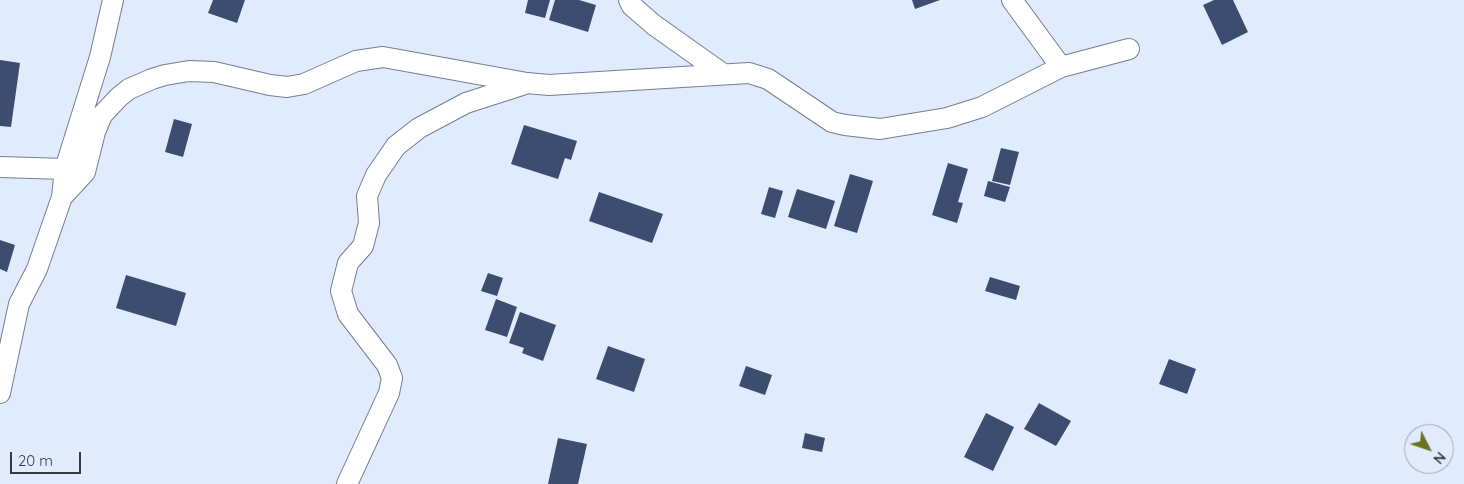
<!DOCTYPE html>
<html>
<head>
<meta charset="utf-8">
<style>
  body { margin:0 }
  #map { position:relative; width:1464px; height:484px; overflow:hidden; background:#e1ebfe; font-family:Quicksand,sans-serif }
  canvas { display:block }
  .north { position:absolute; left:1404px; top:424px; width:50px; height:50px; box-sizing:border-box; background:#e1ebfe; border:1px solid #9da4b3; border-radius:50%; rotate:131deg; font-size:14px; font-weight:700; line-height:20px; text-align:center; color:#363a42 }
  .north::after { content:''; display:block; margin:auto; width:18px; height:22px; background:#6e741d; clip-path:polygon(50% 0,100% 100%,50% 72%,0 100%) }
  .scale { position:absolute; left:10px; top:452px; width:71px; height:22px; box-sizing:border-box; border:2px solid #363a42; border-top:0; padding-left:6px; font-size:15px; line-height:18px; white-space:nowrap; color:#363a42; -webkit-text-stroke:4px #e1ebfe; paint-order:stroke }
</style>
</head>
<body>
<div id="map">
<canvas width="1464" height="484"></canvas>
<div class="north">N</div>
<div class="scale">20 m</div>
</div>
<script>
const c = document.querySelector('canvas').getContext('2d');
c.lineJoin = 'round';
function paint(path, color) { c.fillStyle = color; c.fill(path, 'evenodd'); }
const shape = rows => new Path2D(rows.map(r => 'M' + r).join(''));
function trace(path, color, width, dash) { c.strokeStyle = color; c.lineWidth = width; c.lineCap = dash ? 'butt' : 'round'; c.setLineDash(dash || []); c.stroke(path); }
paint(shape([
  [213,0,245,0,237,23,208,13],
  [528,0,550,0,545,18,525,13],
  [555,0,579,0,596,5,588,32,549,20],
  [912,0,940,0,915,9],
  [1214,0,1233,0,1248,32,1222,45,1203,5],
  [0,60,20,63,11,127,0,126],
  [174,119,192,124,183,157,165,152],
  [524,125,577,141,571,160,565,158,558,179,511,164],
  [1001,148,1019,152,1010,185,992,181],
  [948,163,968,169,958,202,963,203,957,223,932,215],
  [850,174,873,181,857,233,834,226],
  [988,181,1010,187,1005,202,984,196],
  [769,187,783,191,775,218,761,214],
  [797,189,835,201,826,229,788,217],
  [599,192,663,214,652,243,589,221],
  [0,240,15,245,7,272,0,269],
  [488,273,503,278,497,296,481,291],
  [126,275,186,293,176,326,116,308],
  [990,277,1020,286,1016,300,985,291],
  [496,299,517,307,507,337,485,330],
  [520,312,556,325,543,361,522,353,524,348,509,343],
  [608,346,645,359,634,392,596,379],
  [1169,359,1196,369,1187,394,1159,384],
  [746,366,772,375,765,395,739,386],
  [1039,403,1071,421,1056,446,1024,429],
  [986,413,1014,427,993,471,964,457],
  [805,433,825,438,822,452,802,448],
  [558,438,587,444,578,484,548,484]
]), '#3d4d6f');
const street = shape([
  [629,0,632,6,654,25,723,74],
  [1012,0,1061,67],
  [0,167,65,169],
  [62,197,85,172,95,132,102,115,119,97,129,89,152,79,165,75,189,71,214,72,270,85,287,87,304,84,356,61,383,57,527,83,549,85,749,73,768,79,832,122,845,125,880,129,947,118,982,107,1061,67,1129,49],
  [0,393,19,304,37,269,62,197,65,169,100,57,113,0],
  [347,484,389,393,392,378,387,365,348,314,341,291,348,263,363,246,369,223,367,196,376,175,396,146,419,128,466,103,525,84]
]);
trace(street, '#757e8f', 22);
trace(street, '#fff', 20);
</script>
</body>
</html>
